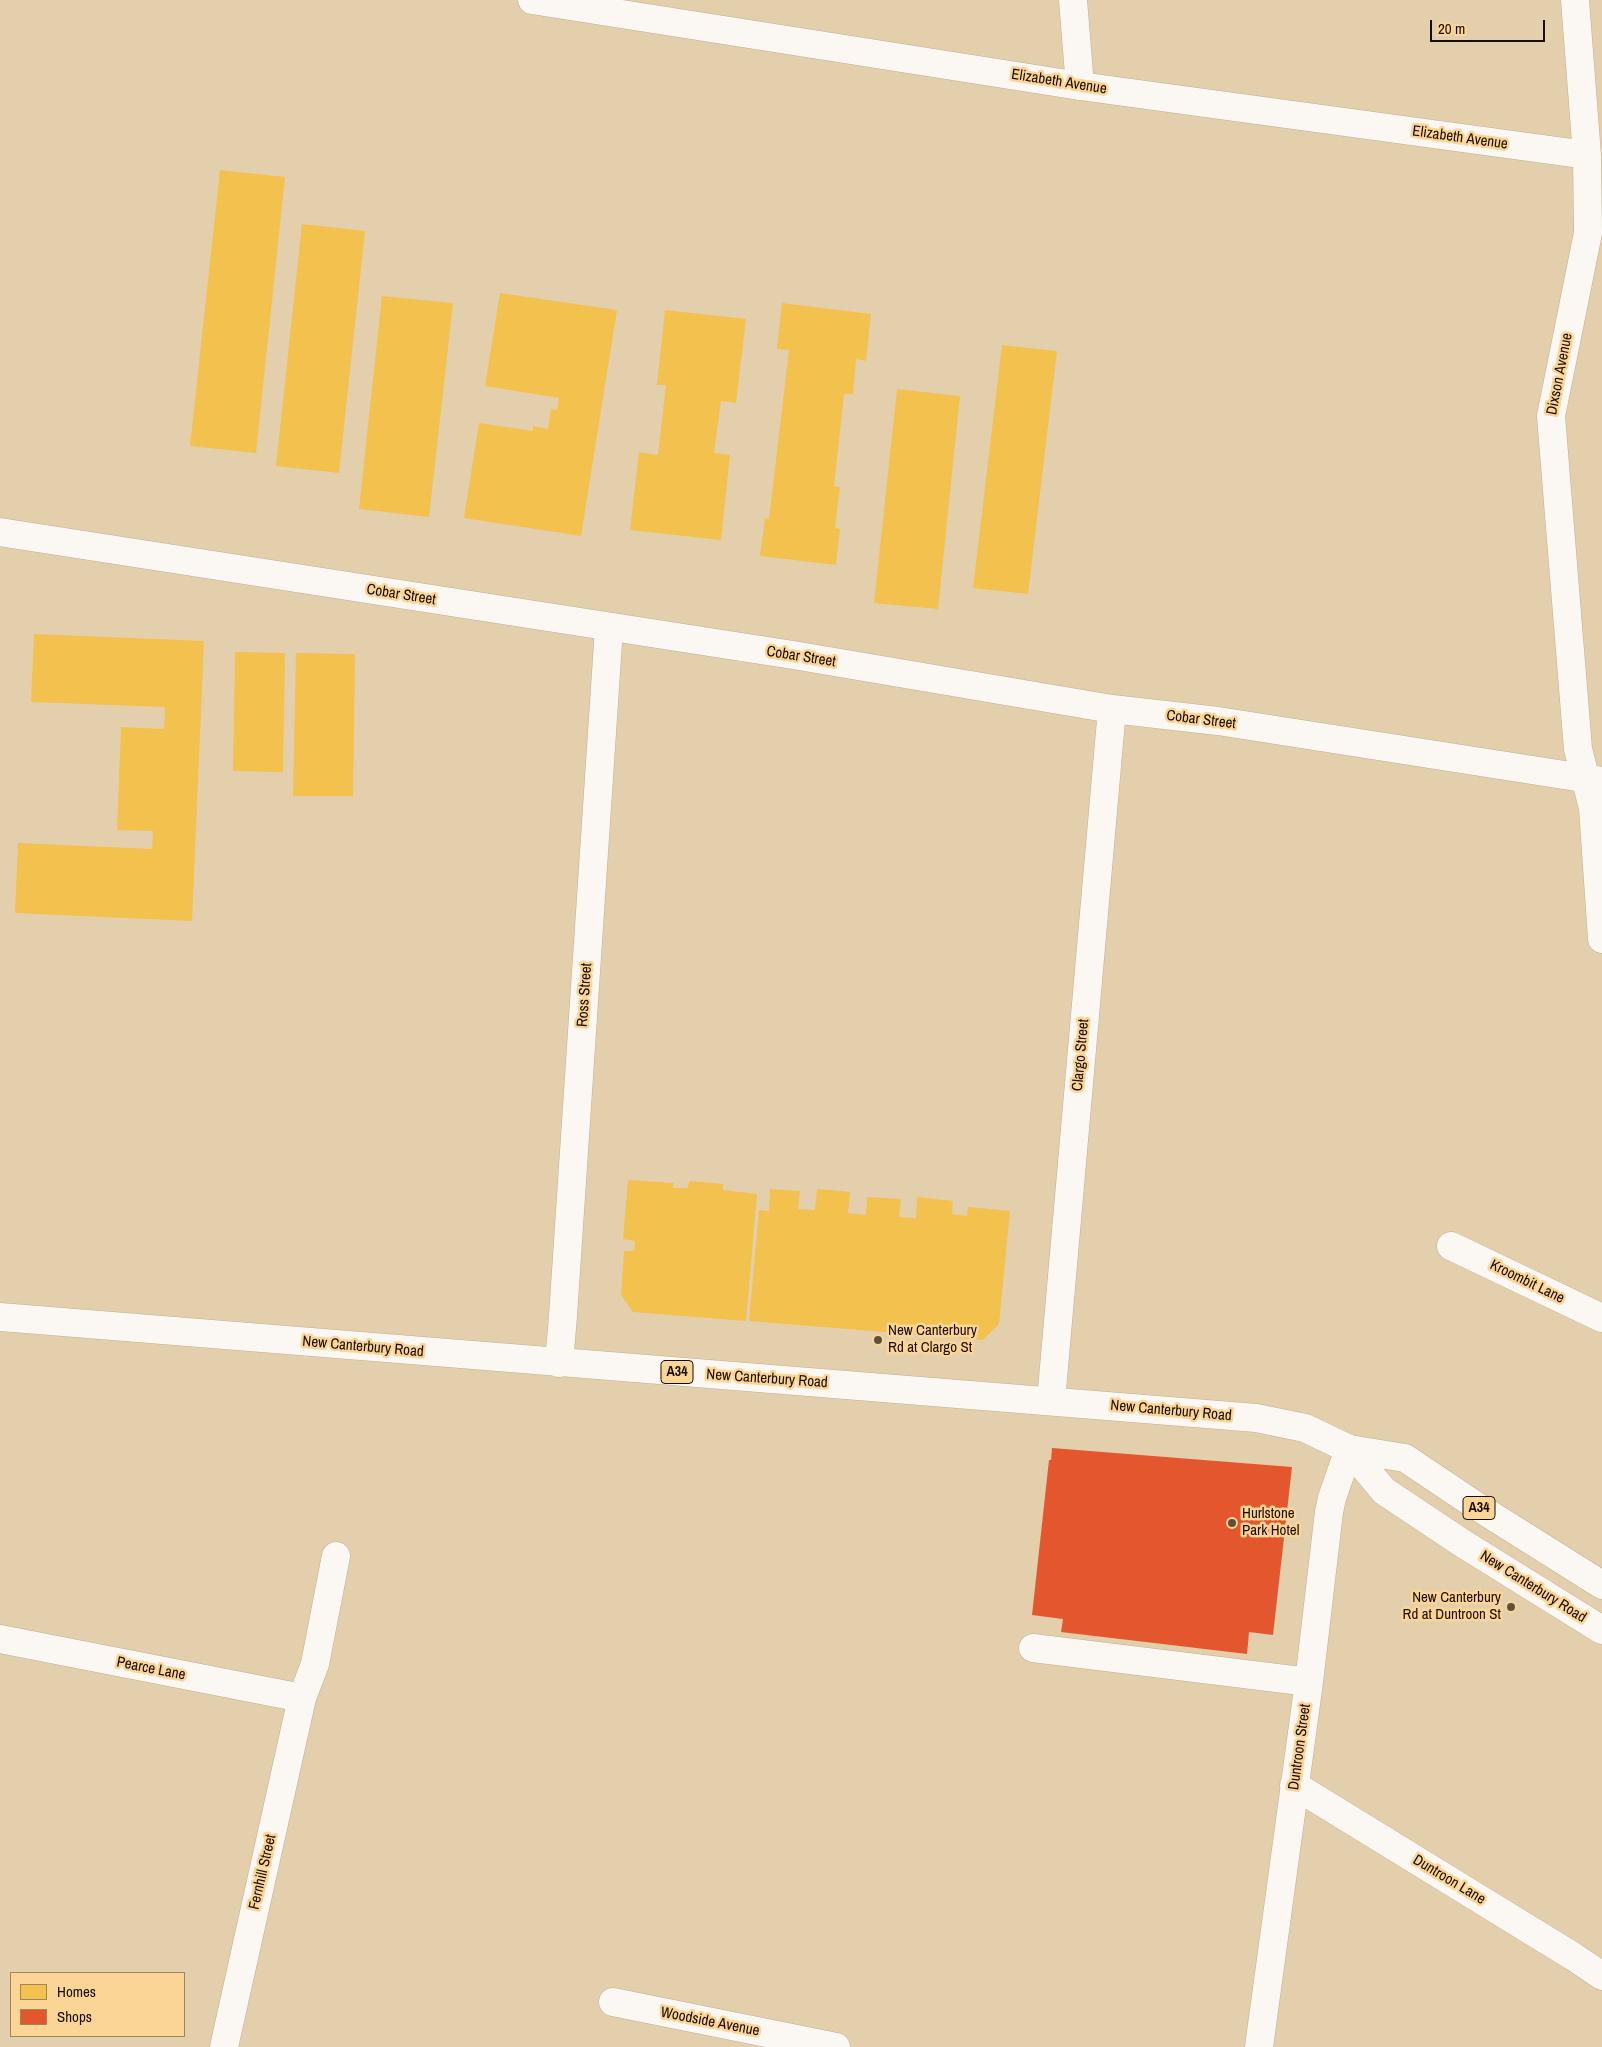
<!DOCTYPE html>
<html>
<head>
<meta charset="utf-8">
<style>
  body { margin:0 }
  #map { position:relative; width:1602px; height:2047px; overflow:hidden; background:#e4cfad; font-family:"Archivo Narrow",sans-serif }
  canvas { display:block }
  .legend { position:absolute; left:10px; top:1972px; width:175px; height:65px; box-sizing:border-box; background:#fbd596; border:1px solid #a0845a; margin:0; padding:6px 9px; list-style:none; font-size:15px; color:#180b00 }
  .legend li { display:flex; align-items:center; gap:10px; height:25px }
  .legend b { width:25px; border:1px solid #a0845a }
  .scale { position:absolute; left:1430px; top:20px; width:115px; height:22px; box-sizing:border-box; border:2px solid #180b00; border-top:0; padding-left:6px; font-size:15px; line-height:18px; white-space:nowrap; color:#180b00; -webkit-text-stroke:4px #fbd596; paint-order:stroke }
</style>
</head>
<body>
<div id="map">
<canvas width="1602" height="2047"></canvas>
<ul class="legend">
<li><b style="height:14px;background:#f2c14e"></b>Homes</li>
<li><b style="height:14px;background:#e4572e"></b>Shops</li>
</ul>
<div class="scale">20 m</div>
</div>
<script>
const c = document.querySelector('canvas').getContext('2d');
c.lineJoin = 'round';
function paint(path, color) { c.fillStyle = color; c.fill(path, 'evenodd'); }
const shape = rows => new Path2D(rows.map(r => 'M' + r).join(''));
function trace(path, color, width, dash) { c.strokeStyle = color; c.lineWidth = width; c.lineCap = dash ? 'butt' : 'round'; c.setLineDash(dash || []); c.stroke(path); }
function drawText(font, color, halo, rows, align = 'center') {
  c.font = font + ' "Archivo Narrow",sans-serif'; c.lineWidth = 5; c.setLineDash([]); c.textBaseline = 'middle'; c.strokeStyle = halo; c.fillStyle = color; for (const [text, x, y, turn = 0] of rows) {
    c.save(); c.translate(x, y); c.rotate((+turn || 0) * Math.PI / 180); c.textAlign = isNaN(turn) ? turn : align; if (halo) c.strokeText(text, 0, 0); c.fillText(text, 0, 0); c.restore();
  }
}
paint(shape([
  [220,170,285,177,256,453,190,446],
  [302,224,365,231,339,473,276,466],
  [500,293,617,310,581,536,464,518,479,423,533,431,533,426,548,429,551,409,557,410,559,398,485,386],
  [382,296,453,303,429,517,359,509],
  [782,303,871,314,866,361,856,359,853,394,844,394,834,486,840,487,835,528,840,529,836,565,760,556,765,518,769,519,789,350,777,349],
  [665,310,746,319,736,403,721,401,714,453,730,455,721,540,630,530,639,452,658,455,666,385,657,385],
  [1002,345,1057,351,1028,594,973,588],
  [897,389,960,396,938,609,874,603],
  [34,634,204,641,192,921,15,913,18,843,152,849,153,831,117,830,121,727,164,729,165,707,31,702],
  [235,652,285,653,283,772,233,771],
  [296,653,355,654,353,796,293,796],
  [628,1180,674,1183,673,1188,688,1188,689,1181,723,1184,723,1190,757,1194,746,1321,633,1312,621,1295,624,1251,634,1251,635,1241,623,1239],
  [770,1189,800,1191,798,1209,815,1210,817,1189,850,1192,848,1213,866,1215,867,1197,901,1199,899,1217,916,1218,917,1197,953,1201,952,1214,967,1216,968,1207,1010,1211,999,1324,983,1340,749,1321,759,1210,769,1211]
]), '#f2c14e');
paint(shape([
  [1052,1448,1292,1467,1273,1635,1249,1632,1247,1654,1061,1632,1063,1619,1032,1615,1049,1460,1051,1460]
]), '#e4572e');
const minor = shape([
  [532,0,1080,86,1587,155],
  [1073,0,1080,86],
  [1575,0,1587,155,1588,233,1551,416,1578,749,1593,808,1602,939],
  [0,532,793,655,1112,709,1218,721,1602,781],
  [1451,1246,1602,1318],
  [559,1363,563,1316,609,628],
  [1051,1401,1112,709],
  [0,1639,302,1698],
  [1033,1648,1309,1682],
  [1294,1785,1574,1957,1602,1976],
  [613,2002,836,2047],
  [224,2047,302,1698,315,1664,336,1556],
  [1259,2047,1309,1682,1329,1512,1332,1498,1349,1449]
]);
const highway = shape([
  [0,1317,1256,1418,1305,1428,1349,1449,1405,1458,1478,1507,1602,1585],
  [1349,1449,1384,1491,1462,1543,1602,1630]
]);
trace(minor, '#bfaf93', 29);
trace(highway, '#bfaf93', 29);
trace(minor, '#fbf8f3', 28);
trace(highway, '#fbf8f3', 28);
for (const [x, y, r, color] of [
  [878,1340,5,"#5f503d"],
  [1232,1523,5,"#5f503d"],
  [1511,1607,5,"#5f503d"]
]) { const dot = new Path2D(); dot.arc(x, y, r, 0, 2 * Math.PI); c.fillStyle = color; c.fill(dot); trace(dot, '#fbd596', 2); }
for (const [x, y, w] of [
  [677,1372,32],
  [1479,1508,32]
]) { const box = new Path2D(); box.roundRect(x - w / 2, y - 11.5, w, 23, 4); c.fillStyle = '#fbd596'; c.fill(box); trace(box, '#180b00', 1); }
drawText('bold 14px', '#180b00', null, [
  ["A34",677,1372],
  ["A34",1479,1508]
]);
drawText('15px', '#180b00', '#fbd596', [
  ["Elizabeth Avenue",1059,82,9],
  ["Elizabeth Avenue",1460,138,8],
  ["Dixson Avenue",1560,374,-79],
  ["Cobar Street",401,595,9],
  ["Cobar Street",801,657,9],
  ["Cobar Street",1201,720,7],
  ["Ross Street",585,995,-86],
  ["Clargo Street",1081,1055,-85],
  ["Kroombit Lane",1527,1282,26],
  ["New Canterbury Road",363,1347,5],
  ["New Canterbury Road",767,1379,4],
  ["New Canterbury Road",1171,1411,5],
  ["New Canterbury Road",1533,1587,32],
  ["Pearce Lane",151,1669,11],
  ["Duntroon Street",1300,1747,-82],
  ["Fernhill Street",263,1872,-77],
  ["Duntroon Lane",1449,1880,31],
  ["Woodside Avenue",710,2022,11]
]);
drawText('15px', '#180b00', '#fbd596', [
  ["New Canterbury",888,1331],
  ["Rd at Clargo St",888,1348],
  ["Hurlstone",1242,1514],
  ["Park Hotel",1242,1531],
  ["New Canterbury",1501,1598,"right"],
  ["Rd at Duntroon St",1501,1615,"right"]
], 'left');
</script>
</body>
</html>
